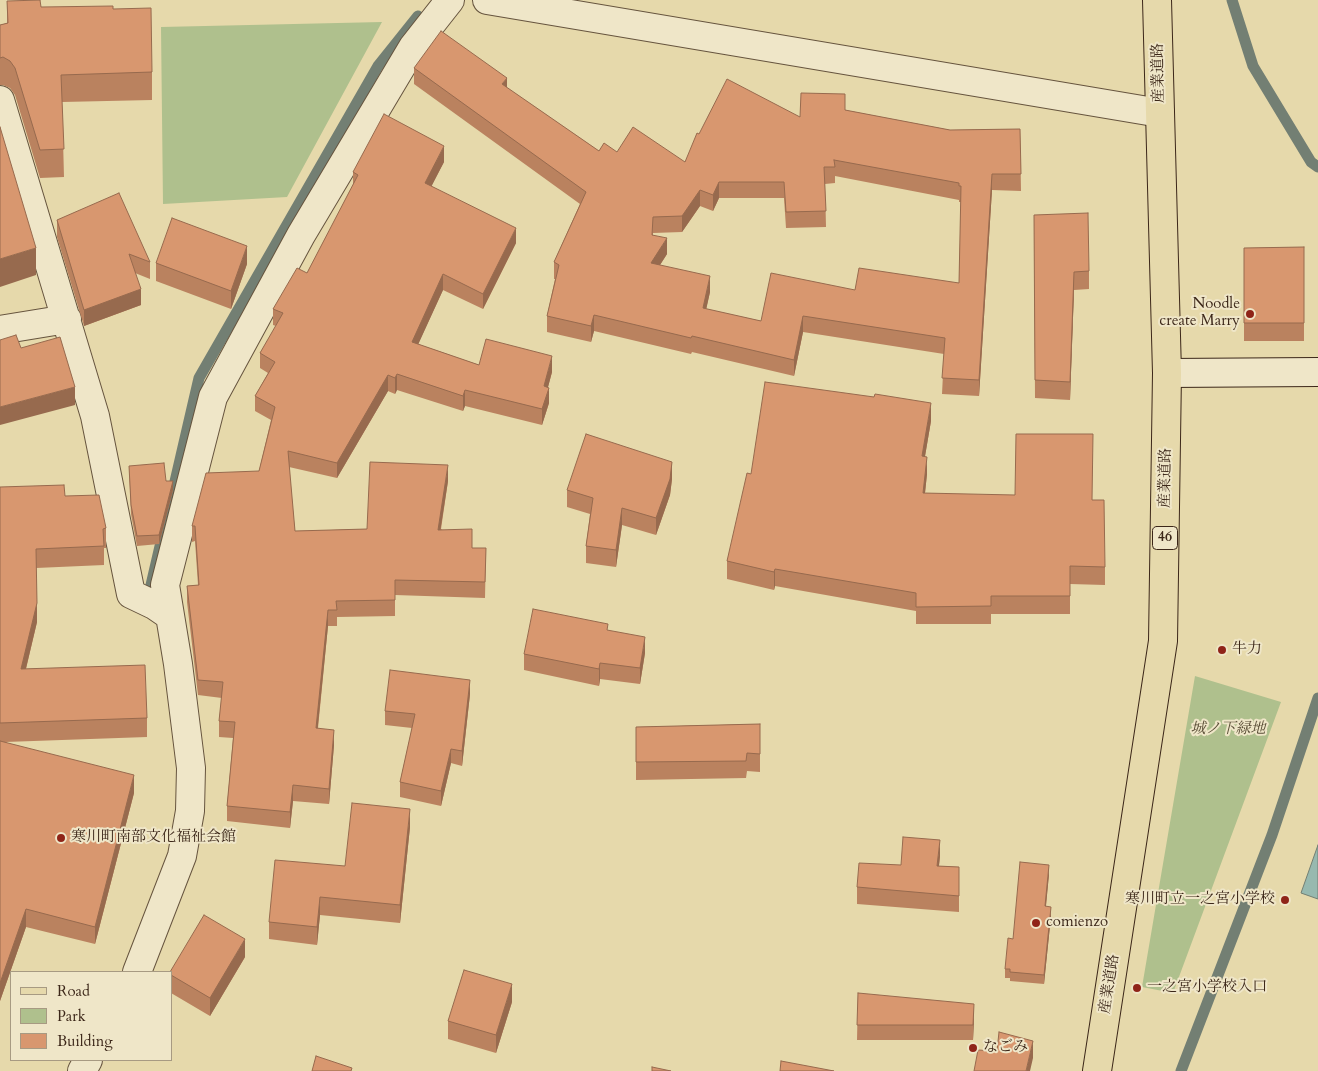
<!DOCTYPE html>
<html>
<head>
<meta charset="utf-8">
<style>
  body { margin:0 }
  #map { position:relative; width:1318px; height:1071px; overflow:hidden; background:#e6d9ab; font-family:Cardo,serif }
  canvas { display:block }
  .legend { position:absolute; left:10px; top:971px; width:162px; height:90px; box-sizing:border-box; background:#efe6c8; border:1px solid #a79a82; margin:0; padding:6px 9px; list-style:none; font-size:15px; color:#3c2719 }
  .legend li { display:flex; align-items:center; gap:10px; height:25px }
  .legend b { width:25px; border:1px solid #a79a82 }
</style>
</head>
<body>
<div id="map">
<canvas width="1318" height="1071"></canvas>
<ul class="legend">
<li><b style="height:6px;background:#e6d9ab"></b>Road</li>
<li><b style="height:14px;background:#afc08d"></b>Park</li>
<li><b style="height:14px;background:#d8976f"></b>Building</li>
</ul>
</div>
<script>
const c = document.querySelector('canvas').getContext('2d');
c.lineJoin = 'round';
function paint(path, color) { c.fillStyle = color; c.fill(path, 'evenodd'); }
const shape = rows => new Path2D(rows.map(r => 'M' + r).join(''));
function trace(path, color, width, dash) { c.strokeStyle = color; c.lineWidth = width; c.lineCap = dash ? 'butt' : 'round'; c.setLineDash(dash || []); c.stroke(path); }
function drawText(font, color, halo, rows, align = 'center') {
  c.font = font + ' Cardo,"Noto Serif JP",serif'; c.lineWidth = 4; c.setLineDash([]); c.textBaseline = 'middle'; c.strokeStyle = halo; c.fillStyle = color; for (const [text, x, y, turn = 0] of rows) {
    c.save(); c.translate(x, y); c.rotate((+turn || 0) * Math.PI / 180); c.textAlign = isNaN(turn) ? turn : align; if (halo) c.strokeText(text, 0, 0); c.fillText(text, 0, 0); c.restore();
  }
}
paint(shape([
  [382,22,287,197,163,204,161,27],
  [1195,676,1281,702,1173,993,1142,987]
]), '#afc08d');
const water = shape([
  [1318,845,1318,899,1301,893,1318,845]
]);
paint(water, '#97b9af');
trace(water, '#737f73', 1);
trace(shape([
  [1232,0,1253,66,1311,162,1318,167],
  [151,585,199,378,378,66,418,16],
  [1181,1071,1272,835,1318,698]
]), '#737f73', 11);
const street = shape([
  [487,0,1160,113],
  [0,100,95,416,131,594,154,605,170,616],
  [0,330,67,319],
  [137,972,182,856,190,811,191,768,178,664,165,585,213,397,301,235,413,47,450,0],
  [82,1071,88,1060]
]);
const secondary = shape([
  [1167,373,1318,372]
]);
const primary = shape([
  [1097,1071,1163,641,1167,373,1157,0]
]);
trace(street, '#66543e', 30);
trace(secondary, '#3c2719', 30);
trace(primary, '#3c2719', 30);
trace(street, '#efe6c8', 28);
trace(secondary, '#efe6c8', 28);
trace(primary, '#e6d9ab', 28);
paint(shape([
  [7,1,41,7,113,9,152,72,152,100,62,102,64,177,40,178,15,95,10,88,3,85,0,85,0,25,7,23],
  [414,68,507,88,599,151,617,152,685,162,699,134,845,110,950,130,1020,129,1021,191,992,190,979,396,942,394,944,354,803,332,794,376,692,352,691,354,594,331,591,342,547,332,547,316,555,279,554,279,554,262,580,204,414,84],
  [835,176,959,200,959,202,961,202,959,283,855,290,761,321,706,309,710,292,660,265,667,254,653,235,653,233,682,232,700,206,713,211,719,198,784,198,786,228,826,227,825,184,835,183],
  [444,162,431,186,516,243,483,309,443,290,418,344,479,365,552,372,548,387,549,403,542,425,465,406,463,411,397,390,395,394,388,391,337,478,289,467,295,531,367,529,448,481,441,529,472,548,486,548,485,598,395,595,395,616,337,617,337,626,328,626,318,728,334,745,329,804,293,801,290,828,227,821,227,806,233,738,219,737,219,721,222,698,198,695,187,602,187,586,198,585,195,541,192,542,192,526,259,471,271,420,255,411,255,396,268,373,260,368,260,353,276,326,273,325,273,309,307,273,353,185,353,172],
  [1034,215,1089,271,1089,289,1074,290,1070,400,1035,398],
  [57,220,150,262,150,279,135,273,141,305,84,326,57,237],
  [1304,247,1304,341,1244,341,1244,248],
  [156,263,247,264,231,309,156,281],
  [931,421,925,456,927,474,925,493,1092,500,1105,567,1105,585,1070,584,1070,614,991,614,991,624,916,624,916,611,775,586,774,590,727,579,727,561,751,474],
  [129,466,166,481,173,490,159,544,137,546,131,514],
  [672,479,670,495,656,535,622,525,616,567,586,563,586,546,590,514,567,507,567,490],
  [0,487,65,496,106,528,106,548,104,548,104,565,36,568,37,622,26,669,147,718,147,737,5,742,134,793,95,944,26,927,0,1001],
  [608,631,645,653,640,684,600,679,599,686,524,670,524,654],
  [470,694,462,766,451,763,441,806,400,797,400,782,412,728,385,725,385,711],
  [760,724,760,772,747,771,746,778,636,780,636,727],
  [410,827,400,923,320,915,317,945,269,939,269,922,345,866],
  [940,856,939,866,959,867,959,912,857,904,857,887,901,865],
  [1049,874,1046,906,1051,916,1044,984,1010,981,1010,978,1005,978,1005,969,1013,939],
  [245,957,210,1016,171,993,171,972],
  [858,993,974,1019,973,1040,857,1040],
  [512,1002,496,1053,448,1039,448,1021]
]), '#ba825f');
paint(shape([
  [507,78,507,94,502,84],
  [444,146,444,162,425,199,425,183],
  [992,174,992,190,979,396,979,380],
  [719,182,719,198,713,211,713,195],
  [700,190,700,206,682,232,682,216],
  [516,228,516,243,483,309,483,294],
  [667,238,667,254,651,279,651,263],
  [247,246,247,264,231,309,231,291],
  [36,248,36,275,0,287,0,259],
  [1074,272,1074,290,1070,400,1070,382],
  [443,274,443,290,412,358,412,342],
  [710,276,710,292,703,324,703,308],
  [141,289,141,305,84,326,84,310],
  [594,315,594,331,591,342,591,326],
  [803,316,803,332,794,376,794,360],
  [552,356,552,372,544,402,544,386],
  [397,374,397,390,395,394,395,378],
  [388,375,388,391,337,478,337,463],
  [75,387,75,405,0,425,0,407],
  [549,388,549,403,542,425,542,409],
  [465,390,465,406,463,411,463,396],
  [931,403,931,421,922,474,922,456],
  [927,457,927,474,923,511,923,493],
  [672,462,672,479,670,495,656,535,656,518],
  [448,465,448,481,438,545,438,530],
  [173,481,173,490,159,544,159,535],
  [622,508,622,525,616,567,616,550],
  [775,569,775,586,774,590,774,572],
  [37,603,37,622,21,689,21,669],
  [328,610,328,626,316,744,316,728],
  [645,637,645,653,640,684,640,668],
  [600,663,600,679,599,686,599,669],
  [470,680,470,694,462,766,462,751],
  [334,730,334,745,329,804,329,789],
  [451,749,451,763,441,806,441,791],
  [134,775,134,793,95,944,95,927],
  [293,785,293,801,290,828,290,812],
  [410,809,410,827,400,923,400,905],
  [940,840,940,856,937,882,937,866],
  [1049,865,1049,874,1045,915,1045,906],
  [320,897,320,915,317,945,317,927],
  [1051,907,1051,916,1044,984,1044,975],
  [26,909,26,927,0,1001,0,983],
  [245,939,245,957,210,1016,210,998],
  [512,984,512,1002,496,1053,496,1035],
  [974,1004,974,1019,973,1040,973,1025],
  [1033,1041,1033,1058,1030,1071,1026,1071]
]), '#976a4e');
const building = shape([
  [40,0,41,7,113,6,113,9,151,8,152,72,61,75,64,149,40,150,15,68,10,61,3,57,0,58,0,25,8,23,7,1,40,0],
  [441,31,507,78,502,84,599,151,604,143,617,152,633,127,685,162,697,133,699,134,727,79,800,117,801,93,845,94,845,110,950,130,1020,129,1021,174,992,174,979,380,942,378,945,338,803,316,794,360,692,336,691,338,594,315,591,326,547,316,559,265,554,262,586,192,414,68,441,31],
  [834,160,959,183,959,186,961,186,959,283,859,268,855,290,771,273,761,321,703,308,710,276,651,263,667,238,652,235,653,217,682,216,700,190,713,195,719,182,784,182,786,212,826,211,824,167,835,167,834,160],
  [384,114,444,146,425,183,516,228,483,294,443,274,412,342,479,365,486,339,552,356,544,386,549,388,542,409,465,390,463,396,397,374,395,378,388,375,337,463,288,451,295,531,367,529,370,462,448,465,438,530,472,529,472,548,486,548,485,582,395,580,395,600,336,601,337,610,328,610,316,728,334,730,329,789,293,785,290,812,227,806,235,722,219,721,223,682,198,680,187,586,199,585,195,526,192,526,206,473,259,471,275,407,255,396,275,362,260,353,283,313,273,309,297,268,307,273,358,175,353,172,384,114],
  [0,127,36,248,0,259,0,127],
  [119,193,150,262,129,254,141,289,84,310,57,220,119,193],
  [1088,213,1089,271,1074,272,1070,382,1035,380,1034,215,1088,213],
  [172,218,247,246,231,291,156,263,172,218],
  [1304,247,1304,323,1244,323,1244,248,1304,247],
  [16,335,21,348,60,337,75,387,0,407,0,340,16,335],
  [765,382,874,397,875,394,931,403,922,456,927,457,923,493,1015,495,1016,434,1093,434,1092,500,1104,500,1105,567,1070,566,1070,596,991,596,991,606,916,607,916,593,775,569,774,572,727,561,747,473,751,474,765,382],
  [586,434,672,462,670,479,656,518,622,508,616,550,586,546,593,498,567,490,586,434],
  [164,463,166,481,173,481,159,535,137,536,131,505,129,466,164,463],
  [64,485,65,496,99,495,106,528,103,529,104,546,36,549,37,603,21,669,145,665,147,718,0,723,0,487,64,485],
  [533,609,608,624,607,630,645,637,640,668,600,663,599,669,524,654,533,609],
  [390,670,470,680,462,751,451,749,441,791,400,782,415,714,385,711,390,670],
  [760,724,760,754,747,753,746,761,636,762,636,727,760,724],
  [0,741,134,775,95,927,26,909,0,983,0,741],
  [352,803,410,809,400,905,320,897,317,927,269,922,275,860,345,866,352,803],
  [903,837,940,840,937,866,959,867,959,896,857,887,859,863,901,865,903,837],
  [1020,862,1049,865,1045,906,1051,907,1044,975,1010,972,1010,969,1005,969,1008,938,1013,939,1020,862],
  [204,915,245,939,210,998,171,975,171,972,170,972,204,915],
  [464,970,512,984,496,1035,448,1021,464,970],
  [858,993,974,1004,973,1025,857,1025,858,993],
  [999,1032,1033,1041,1026,1071,974,1071,978,1050,997,1051,999,1032],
  [316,1056,352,1068,351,1071,312,1071,316,1056],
  [781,1061,834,1071,780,1071,781,1061],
  [652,1067,671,1071,652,1071,652,1067]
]);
paint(building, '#d8976f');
trace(building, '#976a4e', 1);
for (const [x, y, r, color] of [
  [1250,314,5,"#8f2418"],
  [1222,650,5,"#8f2418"],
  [61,838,5,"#8f2418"],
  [1285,900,5,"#8f2418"],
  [1036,923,5,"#8f2418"],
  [1137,988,5,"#8f2418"],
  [973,1048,5,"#8f2418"]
]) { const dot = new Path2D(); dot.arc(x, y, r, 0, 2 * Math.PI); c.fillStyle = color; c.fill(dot); trace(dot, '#efe6c8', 2); }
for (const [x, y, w] of [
  [1165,538,25]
]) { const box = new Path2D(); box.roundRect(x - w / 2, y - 11.5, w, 23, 4); c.fillStyle = '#efe6c8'; c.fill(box); trace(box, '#3c2719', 1); }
drawText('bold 14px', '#3c2719', null, [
  ["46",1165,538]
]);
drawText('15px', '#3c2719', '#efe6c8', [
  ["産業道路",1159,73,-91],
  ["産業道路",1166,478,-89],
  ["産業道路",1110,984,-81]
]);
drawText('15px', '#3c2719', '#efe6c8', [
  ["Noodle",1240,305,"right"],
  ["create Marry",1240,322,"right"],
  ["牛力",1232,650],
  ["寒川町南部文化福祉会館",71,838],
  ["寒川町立一之宮小学校",1275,900,"right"],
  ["comienzo",1046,923],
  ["一之宮小学校入口",1147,988],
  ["なごみ",983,1048]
], 'left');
drawText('italic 15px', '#594d36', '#efe6c8', [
  ["城ノ下緑地",1228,730]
]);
</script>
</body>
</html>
